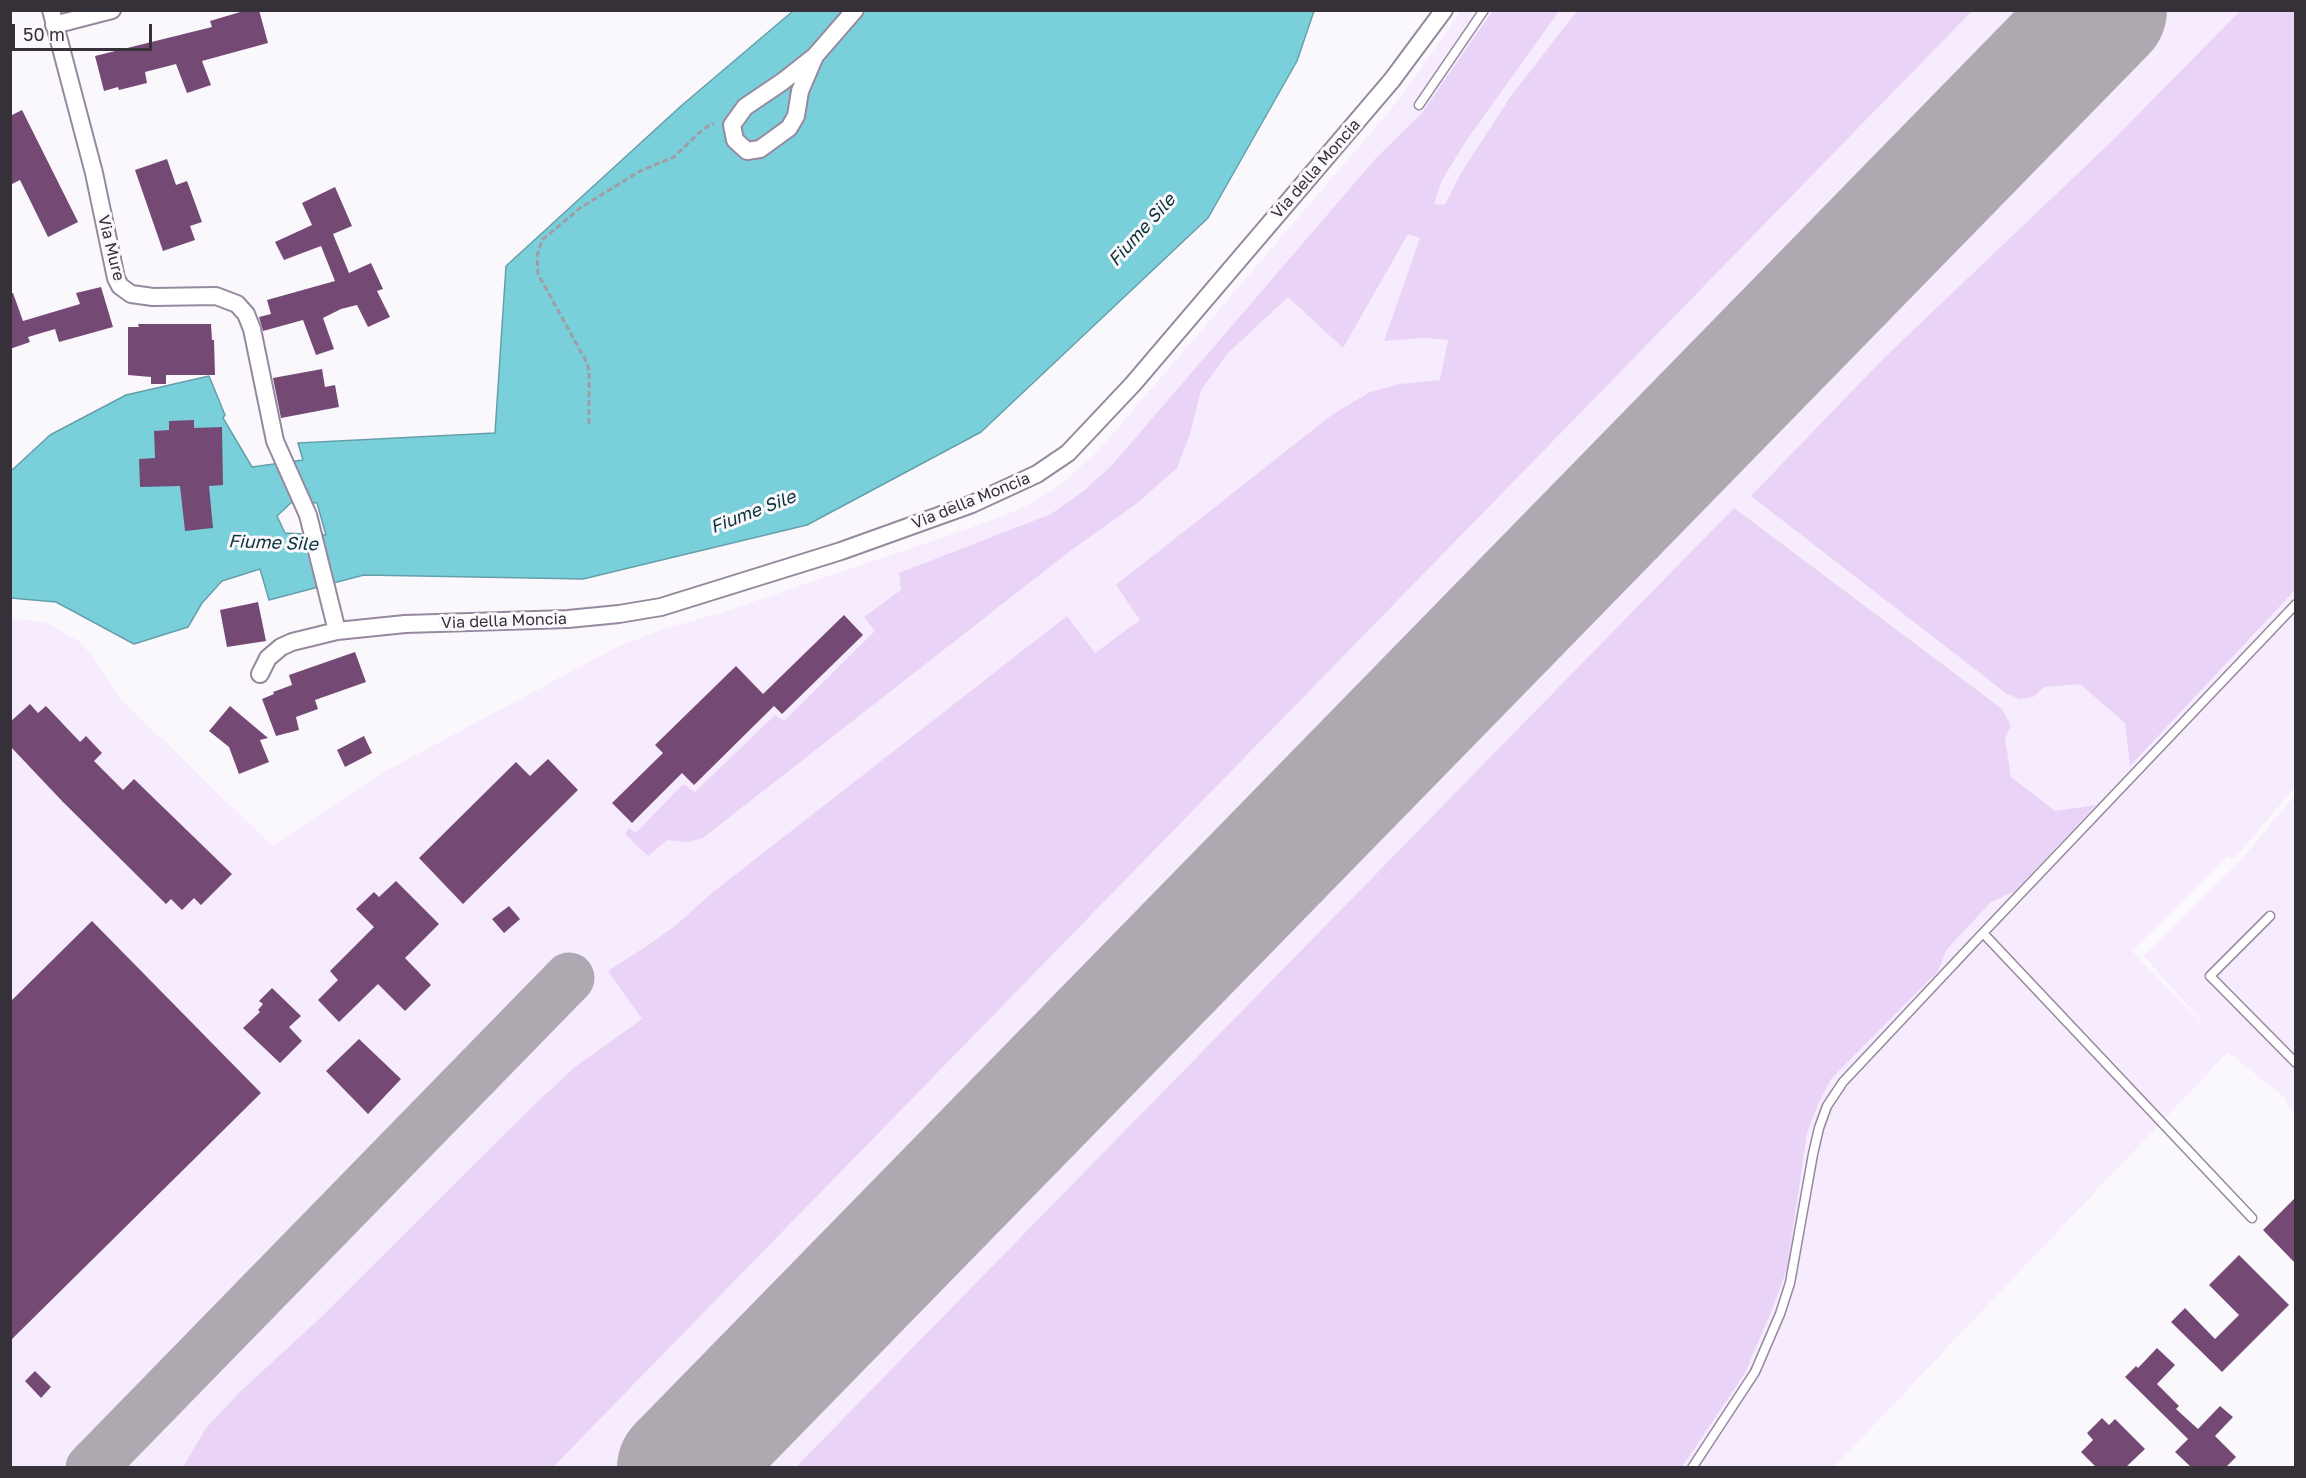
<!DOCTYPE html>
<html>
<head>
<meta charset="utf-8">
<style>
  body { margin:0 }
  #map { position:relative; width:2306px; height:1478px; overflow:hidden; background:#fbf8fd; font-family:"Golos Text",sans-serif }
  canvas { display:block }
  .frame { position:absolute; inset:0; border:12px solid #363039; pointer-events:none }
  .scale { position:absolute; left:12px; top:24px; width:140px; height:27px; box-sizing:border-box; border:3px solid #363039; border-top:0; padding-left:8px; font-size:18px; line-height:21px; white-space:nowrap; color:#363039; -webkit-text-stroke:4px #fbf8fd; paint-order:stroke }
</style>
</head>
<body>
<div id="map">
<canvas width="2306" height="1478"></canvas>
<div class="frame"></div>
<div class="scale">50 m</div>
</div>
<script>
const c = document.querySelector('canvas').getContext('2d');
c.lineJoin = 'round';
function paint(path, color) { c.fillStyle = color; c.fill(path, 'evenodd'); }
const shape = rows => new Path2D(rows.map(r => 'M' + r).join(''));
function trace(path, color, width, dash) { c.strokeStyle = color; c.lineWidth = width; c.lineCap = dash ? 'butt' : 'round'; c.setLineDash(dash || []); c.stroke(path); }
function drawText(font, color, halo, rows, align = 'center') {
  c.font = font + ' "Golos Text",sans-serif'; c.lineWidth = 6; c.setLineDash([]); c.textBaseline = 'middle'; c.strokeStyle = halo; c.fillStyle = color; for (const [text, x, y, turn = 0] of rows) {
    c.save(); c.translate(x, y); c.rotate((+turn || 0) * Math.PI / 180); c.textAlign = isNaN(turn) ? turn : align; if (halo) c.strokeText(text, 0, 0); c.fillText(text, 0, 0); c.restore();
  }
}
paint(shape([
  [1460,11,2295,11,2295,787,2234,859,2228,856,2132,951,2216,1038,2144,956,2240,861,2295,795,2295,1112,2286,1104,2286,1099,2228,1052,1834,1467,11,1467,10,619,32,620,48,624,79,641,92,656,120,698,272,846,382,773,617,647,661,630,720,613,970,528,1020,509,1056,488,1096,453,1387,114,1415,77]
]), '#f7ebfe');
paint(shape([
  [1493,10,1559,11,1468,138,1442,180,1434,204,1445,205,1461,173,1511,96,1577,11,1972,11,553,1467,183,1467,206,1428,243,1389,316,1322,532,1107,575,1067,642,1019,608,971,653,942,675,926,713,892,1067,616,1095,653,1140,620,1116,585,1333,414,1370,392,1400,384,1440,380,1448,340,1424,338,1384,341,1420,238,1408,234,1343,348,1288,297,1227,354,1201,390,1190,434,1177,468,1136,504,1070,551,703,838,687,842,667,840,648,856,625,834,629,828,636,833,683,784,695,792,775,715,784,721,875,631,864,617,901,590,899,573,1051,514,1085,490,1113,464,1377,157,1422,113],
  [2240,11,2295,11,2295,590,2130,766,2125,723,2080,684,2044,687,2033,697,2020,699,2007,694,1751,496,1885,357,2113,140],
  [1734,508,2002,709,2011,726,2005,737,2011,777,2055,811,2096,805,2015,891,1991,902,1947,949,1938,971,1831,1079,1818,1104,1807,1133,1787,1269,1769,1317,1745,1373,1682,1467,796,1467]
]), '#e9d4f7');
const water = shape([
  [793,11,1314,11,1297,61,1208,218,981,432,807,525,583,579,364,575,269,600,260,569,222,581,202,603,188,627,134,644,56,602,11,598,11,471,50,435,126,395,209,376,225,415,223,418,252,467,303,460,298,443,495,433,506,266,681,106,793,11],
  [293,501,317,503,326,535,285,533,277,516,293,501]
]);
paint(water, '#79d0db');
trace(water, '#65a0aa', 1.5);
trace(shape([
  [91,1468,569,978]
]), '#aea9b0', 51);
trace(shape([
  [680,1468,2104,10]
]), '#aea9b0', 126);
paint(shape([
  [247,10,259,10,268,43,202,61,211,85,187,93,176,64,145,72,147,83,119,90,118,87,104,91,95,56,212,27,210,21],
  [22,110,78,222,48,237,20,180,10,185,10,116],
  [167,159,176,185,187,181,202,222,190,226,195,240,163,251,135,170],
  [335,187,352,226,333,234,349,273,371,263,383,289,377,291,390,317,368,327,357,305,341,309,323,318,334,349,316,355,303,320,263,331,259,317,271,314,267,300,335,281,321,246,284,260,275,242,312,225,302,203],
  [101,287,113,327,59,342,55,329,28,337,30,342,10,349,10,293,13,293,23,321,80,304,76,293],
  [138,324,211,324,212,340,214,340,215,375,166,375,166,384,151,384,151,377,128,375,128,327,139,327],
  [322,369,325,387,335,385,339,407,281,418,273,378],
  [194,420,194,428,222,427,223,485,209,486,213,528,185,531,180,486,140,487,139,459,155,458,154,431,169,430,169,421],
  [258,602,266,641,227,647,220,610],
  [844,615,863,635,782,714,774,706,694,785,682,773,632,823,612,803,663,753,655,745,736,666,763,694],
  [355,652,366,682,315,700,318,709,296,717,299,730,276,736,262,699,274,694,273,692,292,685,289,675],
  [30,704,38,713,46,706,80,742,86,736,102,753,94,761,123,790,134,779,232,874,201,905,194,898,182,910,171,899,166,904,63,802,10,746,10,722],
  [230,706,268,738,260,740,269,762,239,774,229,747,209,731],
  [364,736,372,753,345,767,337,750],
  [548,759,578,790,463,904,419,858,516,762,530,776],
  [396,881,439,924,405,958,431,985,405,1011,378,984,339,1022,318,1000,338,980,330,971,374,927,356,909,374,892,379,897],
  [509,906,520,919,504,933,492,919],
  [92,921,261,1093,10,1341,10,1002],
  [272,988,301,1016,289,1027,302,1041,280,1063,243,1028,260,1012,258,1010,263,1004,259,1001],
  [359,1039,401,1079,368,1114,326,1071],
  [2295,1198,2295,1263,2263,1230],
  [2239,1255,2289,1305,2222,1372,2171,1322,2185,1308,2215,1339,2239,1315,2209,1285],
  [2157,1348,2175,1365,2157,1384,2179,1406,2176,1409,2198,1429,2220,1406,2233,1417,2215,1436,2236,1457,2226,1467,2191,1467,2175,1452,2188,1439,2125,1377,2136,1366,2138,1368],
  [35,1371,51,1387,41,1398,25,1381],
  [2102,1418,2109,1425,2115,1419,2145,1449,2126,1467,2096,1467,2081,1452,2093,1440,2087,1433]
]), '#744a75');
const lane = shape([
  [1419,105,1484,10],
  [2270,916,2210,976,2296,1063],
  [2252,1218,1983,933,2296,604],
  [1692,1468,1755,1372,1780,1314,1790,1283,1813,1154,1819,1128,1827,1106,1843,1082,1983,933]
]);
const street = shape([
  [51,10,94,173,116,278,120,286,131,294,153,297,216,296,237,304,246,314,252,329,275,441,308,515,337,631],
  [54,25,112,10],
  [815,56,800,91,796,116,789,128,760,149,747,151,735,140,732,125,745,107,782,82,815,56,855,10],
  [260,674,268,658,281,647,292,642,337,631,405,624,568,619,619,614,661,607,841,551,972,504,1037,474,1068,453,1133,384,1392,80,1444,10]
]);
trace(lane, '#96889e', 11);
trace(street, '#96889e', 20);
trace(shape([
  [589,424,589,371,587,363,538,274,537,256,542,240,580,208,640,171,674,157,703,129,714,123]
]), '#a19da4', 3, [6, 3]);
trace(lane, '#fff', 8);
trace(street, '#fff', 16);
drawText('16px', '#363039', '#fbf8fd', [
  ["Via della Moncia",1316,169,-49],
  ["Via Mure",111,248,76],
  ["Via della Moncia",971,501,-22],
  ["Via della Moncia",504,621,-2]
]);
drawText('italic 18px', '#093439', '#fbf8fd', [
  ["Fiume Sile",1142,230,-48],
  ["Fiume Sile",753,512,-21],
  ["Fiume Sile",273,543,2]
]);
</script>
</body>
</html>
